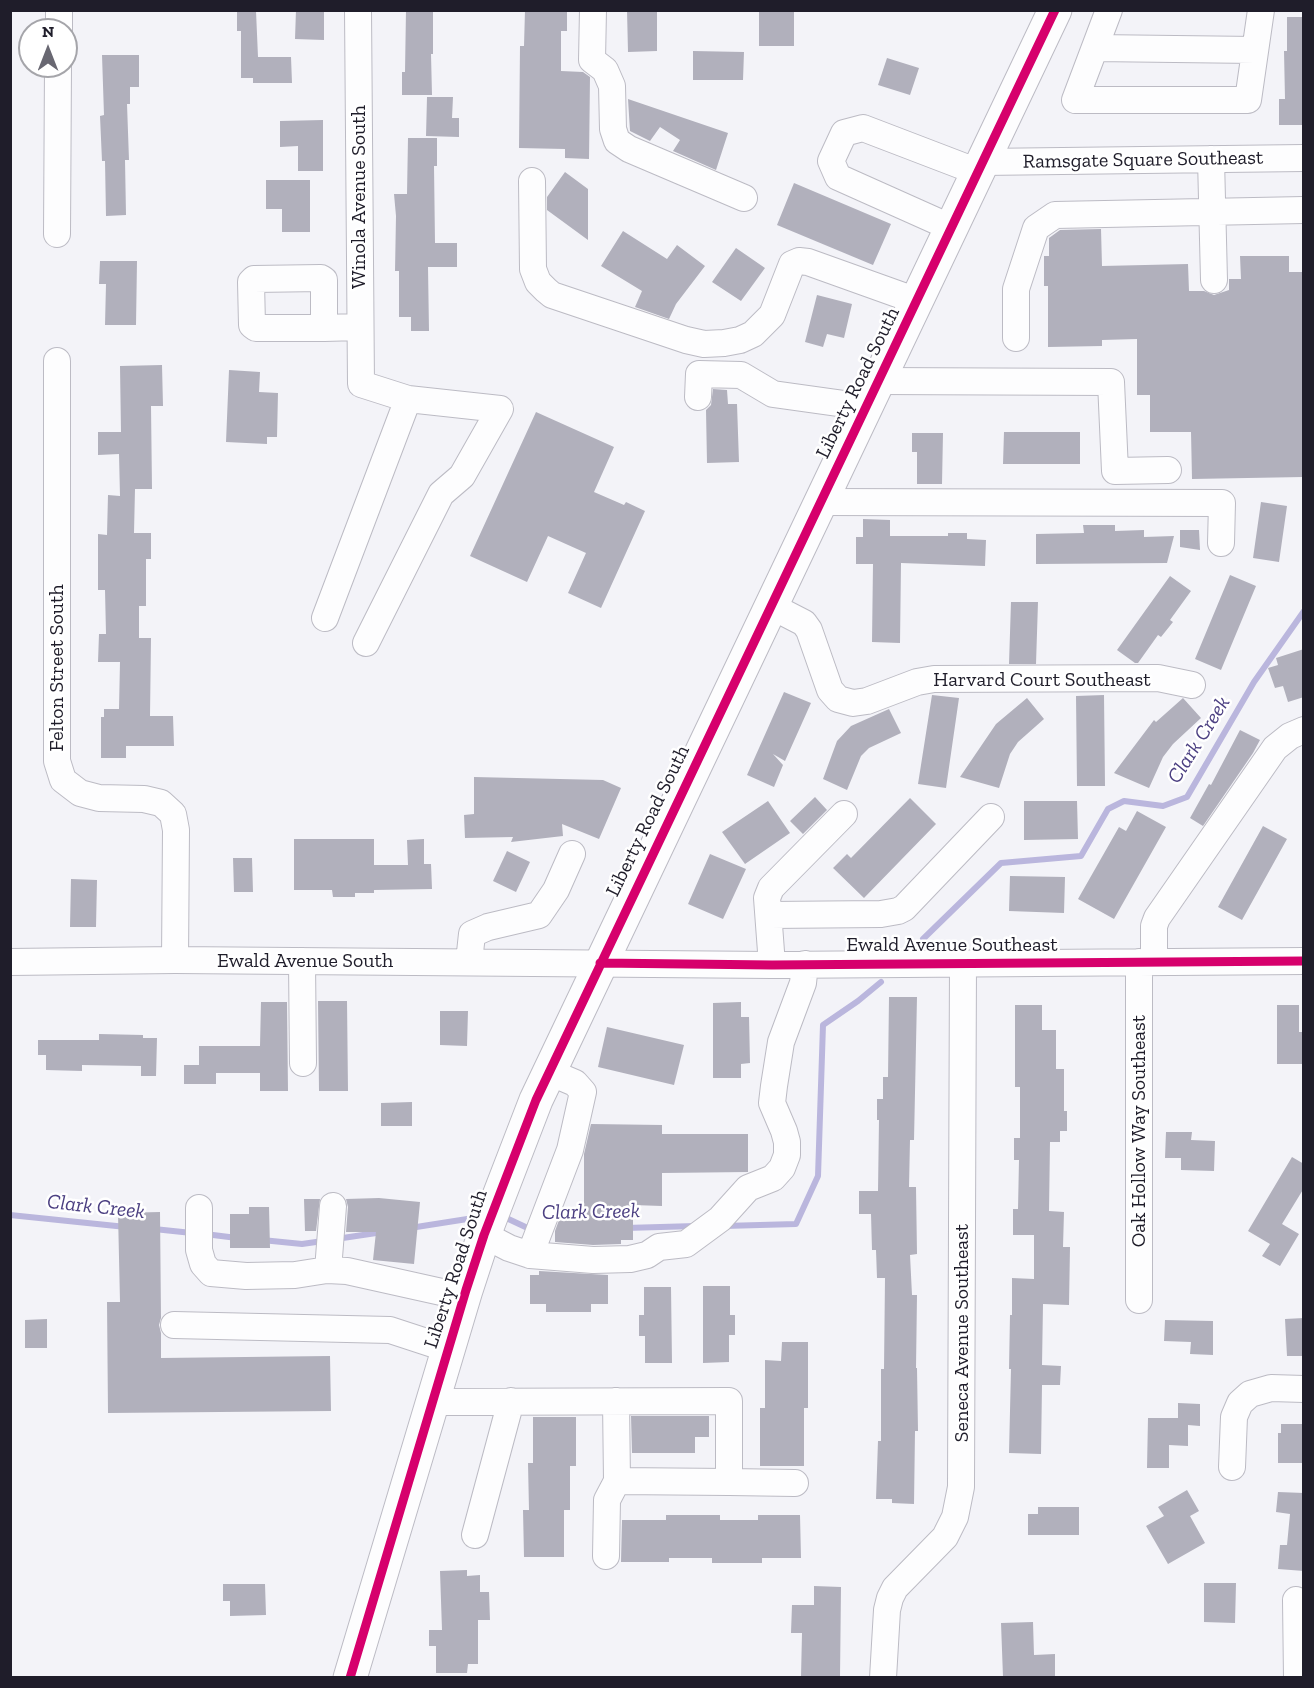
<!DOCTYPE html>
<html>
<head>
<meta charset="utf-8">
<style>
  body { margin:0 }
  #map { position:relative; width:1314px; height:1688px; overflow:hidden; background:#f3f3f8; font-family:"Zilla Slab",serif }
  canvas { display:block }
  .frame { position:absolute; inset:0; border:12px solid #1f1d2a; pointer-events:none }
  .north { position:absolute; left:18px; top:18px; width:60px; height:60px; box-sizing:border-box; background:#fff; border:2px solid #a5a5aa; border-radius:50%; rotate:0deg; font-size:16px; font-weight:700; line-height:24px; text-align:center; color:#1f1d2a }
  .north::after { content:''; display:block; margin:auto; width:21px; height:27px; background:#696872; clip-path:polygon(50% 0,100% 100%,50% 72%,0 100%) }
</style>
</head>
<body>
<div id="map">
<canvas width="1314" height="1688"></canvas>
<div class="frame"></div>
<div class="north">N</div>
</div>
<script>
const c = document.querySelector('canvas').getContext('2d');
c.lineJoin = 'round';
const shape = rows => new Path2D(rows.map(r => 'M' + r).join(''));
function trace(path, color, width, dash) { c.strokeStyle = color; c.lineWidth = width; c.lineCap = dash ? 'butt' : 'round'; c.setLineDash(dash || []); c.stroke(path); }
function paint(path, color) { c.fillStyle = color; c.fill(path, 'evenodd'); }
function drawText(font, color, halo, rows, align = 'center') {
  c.font = font + ' "Zilla Slab",serif'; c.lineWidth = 5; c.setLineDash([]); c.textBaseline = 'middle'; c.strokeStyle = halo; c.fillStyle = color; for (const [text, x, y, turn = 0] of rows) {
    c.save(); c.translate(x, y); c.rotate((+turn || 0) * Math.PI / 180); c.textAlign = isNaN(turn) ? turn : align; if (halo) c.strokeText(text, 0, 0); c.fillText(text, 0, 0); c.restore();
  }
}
trace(shape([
  [923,939,1001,863,1081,856,1108,809,1124,801,1163,806,1187,797,1254,682,1304,611],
  [10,1215,126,1227],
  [502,1216,534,1231],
  [724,1226,796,1224,818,1176,823,1025,858,1001,881,982],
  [410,1228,480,1217],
  [625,1228,696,1226],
  [154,1229,192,1233],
  [205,1234,237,1238],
  [336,1239,383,1232],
  [262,1240,302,1244,323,1241]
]), '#bab6dd', 6);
paint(shape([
  [296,10,324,10,324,40,295,39],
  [406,10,433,10,433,54,431,54,432,95,402,95,402,72,405,72],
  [525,10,567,10,567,31,561,31,561,71,583,72,590,77,589,159,565,158,565,149,519,148,520,46,524,46],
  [627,10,657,10,657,51,628,52],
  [759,10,794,10,794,46,759,46],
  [256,11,258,57,291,57,292,83,253,83,253,78,241,78,241,31,237,31,237,12],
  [1287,17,1304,17,1304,125,1279,125,1279,99,1285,99,1284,51,1287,51],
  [693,51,744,52,743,80,693,80],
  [102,55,139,55,139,87,130,87,130,104,127,104,129,160,125,160,126,215,106,216,105,161,102,161,100,116,104,115],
  [887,58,919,68,910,95,878,85],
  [427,97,453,97,452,118,459,118,459,137,426,136],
  [628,99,728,133,716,170,673,151,680,140,660,127,650,141,630,131],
  [323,120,323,171,298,171,298,146,280,147,280,121],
  [408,138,437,138,437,166,434,166,435,243,457,243,457,267,428,267,429,331,411,331,411,317,399,317,399,271,395,271,396,216,394,194,407,194],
  [565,172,588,189,588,240,547,210,547,197],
  [266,180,310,180,310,232,282,232,282,209,266,209],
  [794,183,891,224,873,265,777,225],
  [1101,229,1102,266,1188,264,1189,291,1204,291,1214,295,1229,290,1229,279,1241,279,1240,256,1289,256,1289,272,1304,272,1303,477,1192,479,1191,432,1150,432,1150,395,1137,395,1137,339,1102,340,1102,346,1048,347,1048,286,1044,286,1044,256,1049,256,1049,238,1060,230],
  [623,231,667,259,677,245,705,266,676,304,669,319,635,307,642,291,601,266],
  [736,248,765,268,741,301,712,282],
  [100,261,137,261,136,325,105,325,106,284,99,284],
  [817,295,852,304,844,338,827,334,823,347,805,342],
  [162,365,163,406,151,406,152,489,135,489,134,533,151,533,151,559,146,559,146,606,139,606,139,638,151,638,150,716,173,716,174,746,126,746,126,758,101,758,101,717,104,717,104,709,119,709,120,662,98,662,99,634,106,634,105,590,98,590,98,534,107,535,108,495,120,496,119,454,98,455,98,432,121,432,120,366],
  [229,370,260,372,259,392,278,393,277,437,267,437,267,444,226,442],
  [713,389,727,390,728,404,737,404,739,462,707,463,706,410,711,405],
  [536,412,614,447,594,492,624,505,626,502,645,511,601,608,568,593,586,553,548,536,527,582,470,556],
  [1004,432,1080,432,1080,464,1003,464],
  [912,433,943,433,942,484,917,484,917,452,912,452],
  [1261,502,1287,506,1279,562,1253,558],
  [863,519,890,520,890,536,948,536,948,533,967,533,967,539,986,540,985,566,901,563,900,643,872,642,873,564,856,564,856,537,863,537],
  [1083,525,1115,525,1115,531,1144,530,1144,537,1174,536,1167,563,1036,564,1036,534,1084,533],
  [1180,530,1199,530,1200,550,1180,547],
  [1230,575,1256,586,1221,670,1195,659],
  [1170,576,1191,591,1170,620,1173,622,1161,637,1158,635,1138,663,1135,663,1117,650],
  [1011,602,1038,602,1036,664,1009,664],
  [1304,649,1304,697,1288,702,1283,686,1275,688,1268,668,1278,665,1276,658],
  [784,692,811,703,785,761,773,754,783,765,774,787,747,775],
  [932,695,959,698,946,788,918,784],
  [1104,695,1105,786,1077,786,1076,696],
  [1027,698,1044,719,1018,742,1010,754,999,788,960,777,996,724],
  [1183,698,1201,718,1173,744,1163,757,1149,788,1114,773,1154,720,1156,722],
  [889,709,901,733,869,748,861,756,847,790,823,779,837,741,851,726],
  [1240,730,1260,740,1253,753,1203,826,1190,818,1209,784,1211,785],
  [474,777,603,780,621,788,599,839,562,824,563,836,511,842,513,837,465,838,464,815,474,814],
  [815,797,827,810,803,834,790,821],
  [910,798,936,824,864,898,833,868,847,854,851,858],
  [768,801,790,833,745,864,722,832],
  [1024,801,1077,801,1078,839,1024,840],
  [1137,811,1166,827,1114,919,1078,899,1119,827,1126,831],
  [1263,826,1287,839,1242,920,1218,907],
  [294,839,374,839,374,865,408,865,407,840,424,839,424,864,431,864,432,889,374,890,374,893,355,893,355,897,333,897,332,890,294,890],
  [507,851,530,862,516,892,493,881],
  [710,854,746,869,723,919,688,904],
  [233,858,252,858,253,892,234,892],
  [1010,876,1065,877,1064,913,1009,911],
  [71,879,97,880,96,927,70,927],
  [889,997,917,997,914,1140,910,1140,909,1187,916,1187,917,1254,910,1255,912,1295,917,1295,916,1368,917,1368,918,1431,915,1431,914,1504,892,1503,892,1499,876,1499,878,1441,881,1441,881,1369,884,1369,885,1278,877,1278,876,1250,872,1250,871,1214,859,1214,859,1191,878,1191,879,1120,877,1120,877,1099,883,1099,883,1077,888,1077],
  [318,1001,347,1001,348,1091,319,1091],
  [261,1002,287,1002,288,1091,260,1091,260,1073,216,1073,216,1084,184,1084,184,1065,199,1065,199,1046,260,1046],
  [741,1002,741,1017,749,1017,750,1063,741,1064,741,1078,713,1078,713,1003],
  [1015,1005,1042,1005,1042,1030,1056,1030,1056,1069,1064,1069,1064,1111,1067,1111,1067,1131,1060,1131,1060,1142,1050,1142,1049,1211,1064,1212,1063,1247,1070,1247,1069,1305,1043,1304,1042,1365,1061,1366,1060,1385,1042,1385,1041,1454,1009,1453,1011,1369,1009,1369,1010,1315,1012,1315,1012,1278,1034,1279,1034,1235,1013,1235,1013,1209,1018,1209,1019,1160,1014,1160,1014,1138,1020,1138,1020,1087,1015,1087],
  [1277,1005,1299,1005,1299,1032,1304,1032,1304,1064,1277,1064],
  [440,1011,468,1011,467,1046,440,1045],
  [607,1027,684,1045,674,1085,598,1067],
  [99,1034,143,1035,143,1038,157,1038,156,1076,141,1076,141,1066,82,1065,82,1071,46,1070,46,1055,38,1055,38,1040,99,1040],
  [412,1102,412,1126,381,1126,381,1103],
  [591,1124,662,1125,662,1134,748,1134,748,1172,662,1173,662,1206,633,1205,633,1240,621,1240,621,1244,593,1245,555,1242,555,1231,562,1212,584,1212,584,1154],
  [1166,1132,1192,1132,1191,1140,1215,1141,1214,1171,1181,1170,1181,1158,1165,1158],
  [1292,1157,1304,1164,1304,1188,1282,1224,1299,1234,1280,1266,1262,1256,1270,1244,1248,1231],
  [379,1198,420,1202,414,1264,373,1260,376,1232,346,1232,348,1207,346,1199],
  [304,1199,320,1199,316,1231,305,1231],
  [249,1207,269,1207,270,1248,230,1248,230,1214,249,1214],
  [160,1212,161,1318,159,1325,161,1333,161,1358,330,1356,331,1411,108,1413,107,1302,120,1302,118,1213],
  [539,1271,608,1275,608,1304,591,1304,591,1312,546,1312,546,1304,530,1304,530,1275,539,1275],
  [703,1286,730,1286,730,1315,735,1315,735,1335,729,1335,729,1362,703,1363],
  [644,1287,671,1287,672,1363,645,1363,645,1336,639,1336,639,1315,644,1315],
  [1304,1318,1304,1356,1287,1356,1285,1319],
  [47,1319,47,1348,25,1348,25,1320],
  [1165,1320,1213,1321,1213,1355,1190,1354,1191,1342,1164,1341],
  [782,1342,808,1342,808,1408,804,1408,804,1466,760,1466,760,1408,765,1408,765,1360,781,1361],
  [1178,1403,1200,1404,1200,1426,1188,1425,1188,1446,1169,1445,1169,1468,1147,1468,1148,1418,1178,1418],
  [631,1416,709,1416,709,1437,695,1437,695,1453,632,1453],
  [533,1417,576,1417,576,1466,570,1466,570,1510,564,1510,564,1557,524,1557,523,1510,529,1510,528,1463,533,1463],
  [1281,1424,1304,1424,1304,1463,1278,1463,1278,1433,1281,1433],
  [1187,1490,1199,1511,1190,1516,1205,1543,1168,1564,1146,1526,1164,1516,1158,1507],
  [1278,1492,1304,1493,1304,1571,1278,1569,1280,1545,1287,1545,1290,1514,1276,1512],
  [1038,1507,1079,1507,1079,1535,1028,1535,1028,1514,1038,1514],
  [666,1515,720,1515,720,1520,758,1520,758,1515,800,1515,801,1558,762,1558,762,1563,712,1563,712,1558,669,1558,669,1562,621,1562,622,1520,666,1520],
  [467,1570,467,1576,480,1575,480,1592,489,1592,490,1620,478,1620,478,1664,468,1664,467,1673,436,1673,436,1646,429,1646,429,1630,442,1630,440,1571],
  [1204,1583,1236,1583,1235,1623,1204,1622],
  [223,1584,265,1584,266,1615,230,1616,230,1601,223,1601],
  [814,1586,841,1587,840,1677,801,1677,802,1633,791,1633,792,1605,814,1605],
  [1033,1622,1034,1655,1055,1654,1055,1677,1003,1677,1001,1623]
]), '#b1b0bc');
const minor = shape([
  [358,10,361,384,408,399,500,409,462,476,441,494,366,643],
  [593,10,592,60,605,70,612,86,613,129,617,141,629,149,744,198],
  [1109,10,1075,100,1248,100,1261,10],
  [59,30,59,10],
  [1095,48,1255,50],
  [1211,159,1214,280],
  [982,162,1304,158],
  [532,181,533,269,538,282,546,290,552,295,686,340,704,344,724,343,740,340,753,334,772,315,792,264,799,261,808,262,917,301],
  [952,228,838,177,831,161,844,133,863,128,978,172],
  [57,234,58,66],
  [324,328,324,280,321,278,254,279,251,282,252,325,256,328,324,328,359,327],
  [1016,338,1016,289,1036,228,1055,215,1304,210],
  [57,361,57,761,63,780,80,793,99,798,144,799,161,803,173,814,176,830,175,960],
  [879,381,1111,382,1115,471,1168,470],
  [698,397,699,374,741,375,773,394,866,407],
  [821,502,1222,503,1221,543],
  [771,606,804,623,809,630,830,690,838,699,853,703,867,701,917,682,934,679,1158,678,1192,685],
  [325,618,408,399],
  [770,915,881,914,898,911,904,908,991,817],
  [302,961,303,1063],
  [10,962,175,960,772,965,1304,961],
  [469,962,472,934,488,927,539,915,556,890,572,854],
  [1139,962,1139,1300],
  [1154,962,1154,926,1157,918,1275,748,1290,736,1304,730],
  [772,965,767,898,771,888,844,814],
  [199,1208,199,1250,203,1264,211,1273,246,1276,295,1275,327,1270,347,1271,464,1297],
  [484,1235,509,1248,530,1255,593,1260,630,1259,647,1255,659,1247,686,1244,720,1219,748,1188,773,1178,782,1168,787,1155,787,1142,784,1131,772,1103,774,1086,781,1042,803,983,805,964],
  [530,1255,570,1150,583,1092,575,1083,549,1072],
  [328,1270,333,1206],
  [174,1325,390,1330,448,1349],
  [433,1402,729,1401,729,1482,617,1481,616,1401],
  [1232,1467,1234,1417,1240,1403,1250,1394,1271,1388,1304,1389],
  [729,1482,795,1483],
  [475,1535,511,1401],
  [606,1556,607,1500,617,1481],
  [1296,1600,1297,1678],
  [883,1678,887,1610,890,1598,895,1588,945,1537,955,1517,961,1487,963,963]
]);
const major = shape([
  [350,1678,466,1290,484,1235,536,1100,1055,10]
]);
trace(minor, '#bcbbc4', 28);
trace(major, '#bcbbc4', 35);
trace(minor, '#fdfdfe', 26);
trace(major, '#fdfdfe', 33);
trace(shape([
  [600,963,772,965,1304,961],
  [350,1678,466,1290,484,1235,536,1100,1055,10]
]), '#d6006c', 9);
drawText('20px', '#1f1d2a', '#fff', [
  ["Ramsgate Square Southeast",1143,160,-1],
  ["Winola Avenue South",359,197,-90],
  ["Liberty Road South",858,383,-64],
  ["Felton Street South",57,668,-90],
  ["Harvard Court Southeast",1042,680],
  ["Liberty Road South",648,821,-64],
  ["Ewald Avenue Southeast",952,945],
  ["Ewald Avenue South",305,961],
  ["Oak Hollow Way Southeast",1139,1131,-90],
  ["Liberty Road South",456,1269,-72],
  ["Seneca Avenue Southeast",962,1333,-90]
]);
drawText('italic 21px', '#4c4082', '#fff', [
  ["Clark Creek",1199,740,-58],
  ["Clark Creek",96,1207,6],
  ["Clark Creek",591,1212,-1]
]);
</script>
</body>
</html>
